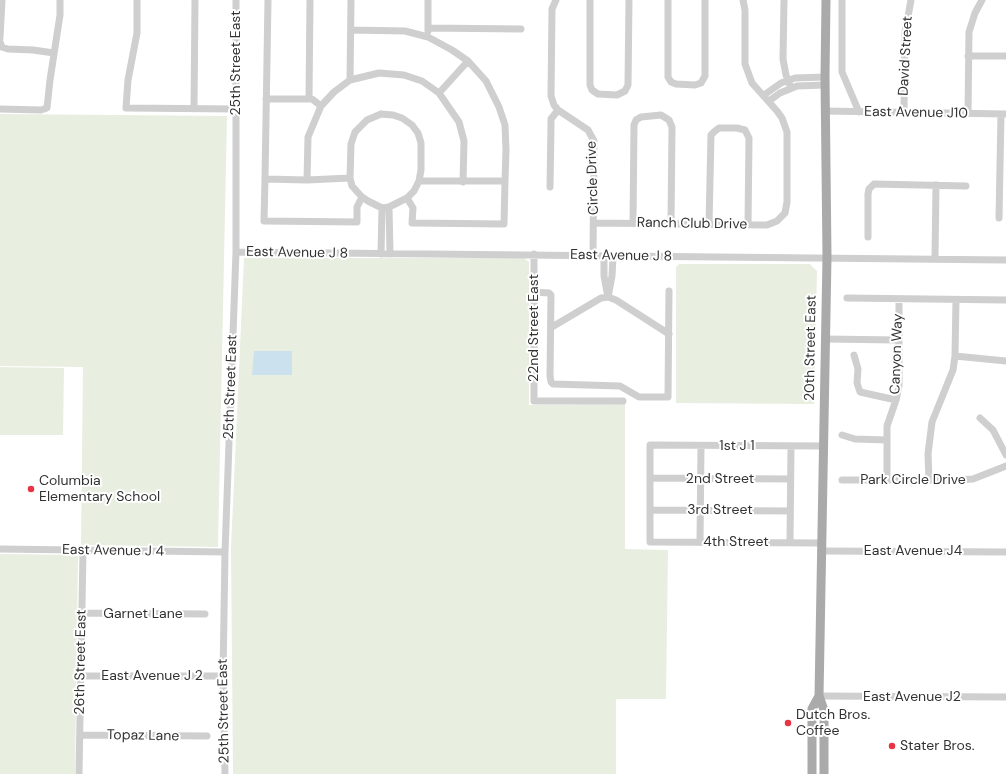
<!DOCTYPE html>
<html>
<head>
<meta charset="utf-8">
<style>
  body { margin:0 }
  canvas { display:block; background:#fff }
</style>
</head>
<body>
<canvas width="1006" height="774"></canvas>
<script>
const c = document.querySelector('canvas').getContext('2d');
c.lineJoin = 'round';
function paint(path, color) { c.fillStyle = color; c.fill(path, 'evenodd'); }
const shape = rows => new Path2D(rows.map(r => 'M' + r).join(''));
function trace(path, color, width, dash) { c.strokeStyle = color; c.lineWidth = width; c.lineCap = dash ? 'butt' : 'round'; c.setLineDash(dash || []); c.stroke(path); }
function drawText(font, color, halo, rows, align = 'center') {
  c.font = font + ' "DM Sans",sans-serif'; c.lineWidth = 4; c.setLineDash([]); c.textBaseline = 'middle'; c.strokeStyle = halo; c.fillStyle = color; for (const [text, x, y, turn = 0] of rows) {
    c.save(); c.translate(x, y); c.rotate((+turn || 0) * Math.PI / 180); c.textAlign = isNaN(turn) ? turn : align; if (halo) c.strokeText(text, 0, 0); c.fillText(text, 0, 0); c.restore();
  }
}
paint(shape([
  [0,114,227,116,218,547,81,545,83,367,0,366],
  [244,258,524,258,529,262,529,405,625,404,625,549,668,550,666,699,616,699,616,774,233,774,231,548],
  [679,264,810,264,817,271,814,404,676,403,676,267],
  [0,367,64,368,63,435,0,435],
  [0,554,78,555,75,774,0,774]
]), '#e8eee0');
paint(shape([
  [254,351,292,351,292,375,252,375]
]), '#cce1ee');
trace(shape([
  [137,0,137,33,128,80,126,108,236,109],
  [268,0,265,179,307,180],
  [556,0,552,9,551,96,554,105,558,110,588,130,594,141,593,256],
  [590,0,590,85,592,90,598,94,617,95,625,91,628,85,629,0],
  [668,0,668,77,671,82,676,84,695,85,701,83,705,76,705,0],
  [784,0,783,59,786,75,791,88],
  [842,0,842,72,859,112],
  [428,28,521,29],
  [351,30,405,31,428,37,452,50,468,61,439,93],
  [428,31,428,0],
  [0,38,2,0],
  [0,42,2,47,8,49,33,50,54,53],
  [968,56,1006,56],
  [468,61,486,81,499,107,505,125,506,150,505,181],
  [350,80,351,0],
  [764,95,781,83,795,78,825,77],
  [266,99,312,99,321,106],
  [309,99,310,0],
  [769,101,780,93,797,86,825,85],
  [0,109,41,110,47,108,50,80,60,15,60,0],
  [194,109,195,0],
  [825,111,1006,114],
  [904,112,905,33,911,0],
  [968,113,969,32,975,13,982,0],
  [381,114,393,115,402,118,412,125,418,133,421,143,421,170,419,181,414,191,407,198,389,207,382,208,368,201,362,197,352,186,350,178,351,144,355,132,367,120,381,114],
  [350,178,307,180,308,137,321,106,334,92,350,80,379,73,404,75,422,81,439,93,459,122,464,141,463,182],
  [265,179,264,221,357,222,357,207,362,197],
  [550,187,551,125,551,119,558,110],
  [407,198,413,208,412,223,504,224,505,181,419,181],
  [389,207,390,254],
  [999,218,1001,114],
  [594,223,767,225,777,221,785,213,787,202,787,132,782,118,777,111,752,83,745,64,745,10,743,0],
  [633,223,634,125,636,120,641,117,661,115,669,120,672,127,671,224],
  [709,224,711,135,715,131,719,128,737,128,745,130,749,138,748,225],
  [868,237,868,194,869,189,874,184,966,186],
  [236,252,1006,260],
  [381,254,382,208],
  [534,254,534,401,623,401],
  [604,257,604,276,607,292],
  [935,259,936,185],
  [534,292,549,293,551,295,550,376,551,382,553,384,620,386,639,397,668,397,669,291],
  [608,297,612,276,613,257],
  [847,298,1006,300],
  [552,327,601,298,608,297,616,300,669,334],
  [825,339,898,340],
  [854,355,858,369,857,383,860,392,896,400],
  [955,356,1006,361],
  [980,418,993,430,1006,455],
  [842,435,855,439,887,440],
  [650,478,790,479],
  [842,480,958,480,973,479,1006,466],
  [887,480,887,426,896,400,899,386,899,299],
  [929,480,928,454,932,422,953,370,955,356,956,300],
  [650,510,790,511],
  [700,542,701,446],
  [790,542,791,446],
  [821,543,650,542,650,445,823,446],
  [0,549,225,552],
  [821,551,1006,552],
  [82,613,205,614],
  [81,676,223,676],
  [819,696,1006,697],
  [80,735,207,736],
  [79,774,83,551],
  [225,774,223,676,225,552,236,252,236,0]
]), '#cfcfcf', 7);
trace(shape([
  [812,774,812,709,819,696],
  [824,774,824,710,819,696,827,257,825,77,826,0]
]), '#aaa', 9);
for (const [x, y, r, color] of [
  [31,489,4,"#e83442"],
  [788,723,4,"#e83442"],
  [892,746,4,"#e83442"]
]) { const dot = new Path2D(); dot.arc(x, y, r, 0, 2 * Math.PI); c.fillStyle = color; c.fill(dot); trace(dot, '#fff', 1.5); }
drawText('14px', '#323232', '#fff', [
  ["David Street",906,56,-87],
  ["25th Street East",236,63,-90],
  ["East Avenue J10",916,113,1],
  ["Circle Drive",593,178,-92],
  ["Ranch Club Drive",692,224,1],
  ["East Avenue J 8",297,253,1],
  ["East Avenue J 8",621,256,1],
  ["22nd Street East",534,328,-90],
  ["20th Street East",811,348,-89],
  ["Canyon Way",897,354,-88],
  ["25th Street East",231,387,-88],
  ["1st J 1",737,446],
  ["2nd Street",720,479],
  ["Park Circle Drive",913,480],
  ["3rd Street",720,510],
  ["4th Street",736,542],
  ["East Avenue J 4",113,551,1],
  ["East Avenue J4",913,551],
  ["Garnet Lane",143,614],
  ["26th Street East",81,662,-89],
  ["East Avenue J 2",152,676],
  ["East Avenue J2",912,697],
  ["25th Street East",224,711,-91],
  ["Topaz Lane",143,736,1]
]);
drawText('14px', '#323232', '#fff', [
  ["Columbia",39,481],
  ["Elementary School",39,497],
  ["Dutch Bros.",796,715],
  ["Coffee",796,731],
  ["Stater Bros.",900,746]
], 'left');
</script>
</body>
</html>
